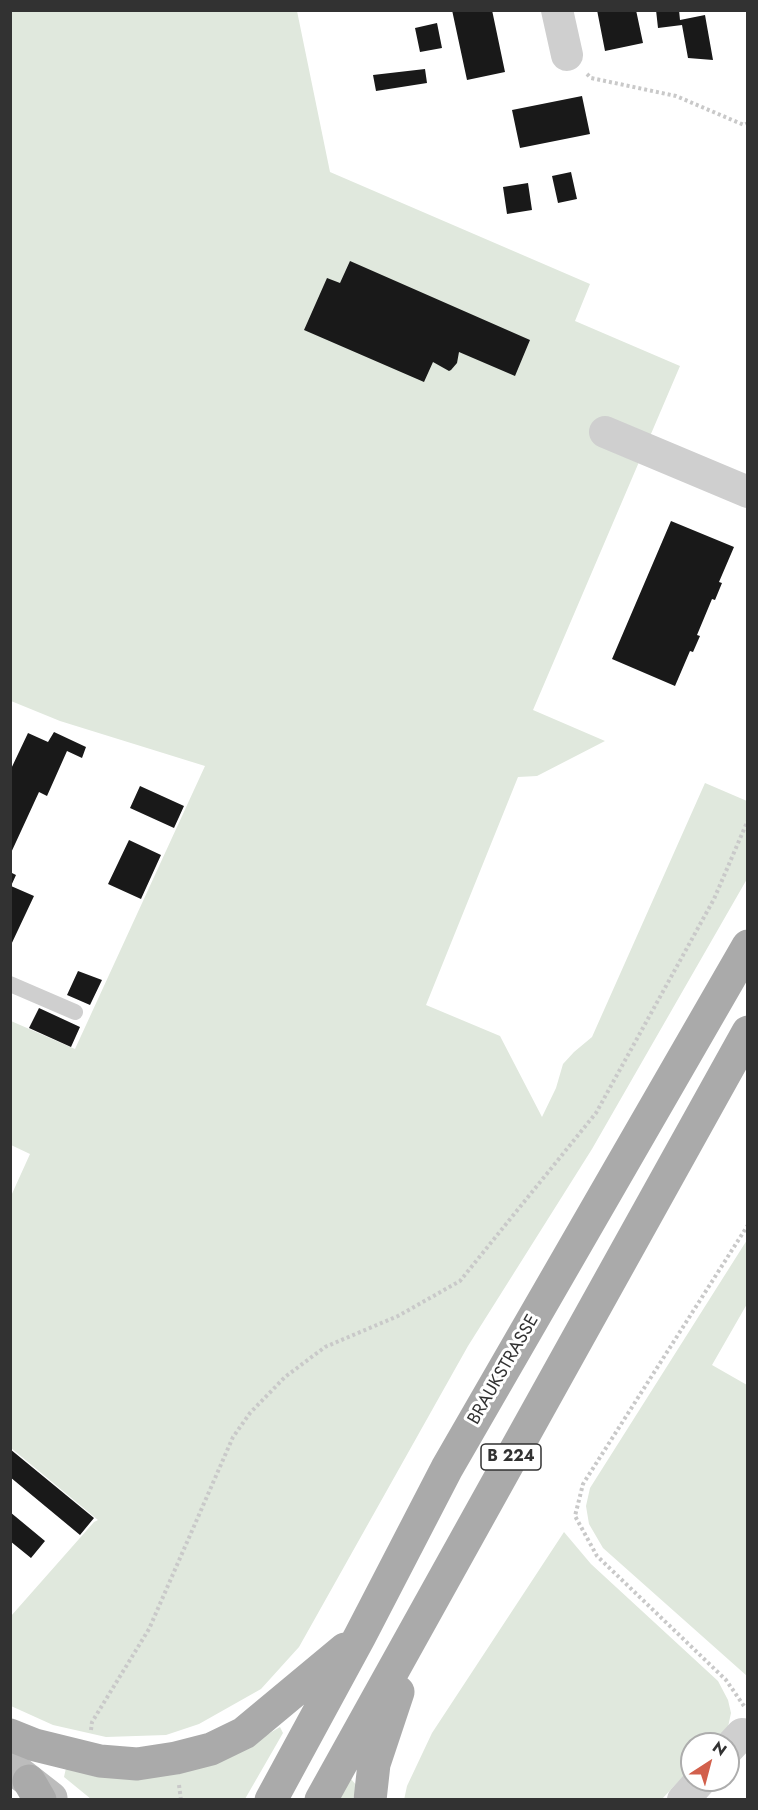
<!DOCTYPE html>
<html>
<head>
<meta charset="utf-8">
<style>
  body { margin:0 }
  #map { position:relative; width:758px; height:1810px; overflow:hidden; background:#fff; font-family:Jost,sans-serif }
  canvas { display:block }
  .frame { position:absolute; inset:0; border:12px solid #323232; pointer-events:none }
  .north { position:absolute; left:680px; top:1732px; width:60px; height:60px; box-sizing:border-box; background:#fff; border:2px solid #adadad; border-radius:50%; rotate:36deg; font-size:16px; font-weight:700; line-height:24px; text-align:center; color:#323232 }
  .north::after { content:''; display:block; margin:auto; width:21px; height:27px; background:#d2604c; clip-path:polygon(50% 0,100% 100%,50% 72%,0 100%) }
</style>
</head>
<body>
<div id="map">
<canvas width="758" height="1810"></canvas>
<div class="frame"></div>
<div class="north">N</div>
</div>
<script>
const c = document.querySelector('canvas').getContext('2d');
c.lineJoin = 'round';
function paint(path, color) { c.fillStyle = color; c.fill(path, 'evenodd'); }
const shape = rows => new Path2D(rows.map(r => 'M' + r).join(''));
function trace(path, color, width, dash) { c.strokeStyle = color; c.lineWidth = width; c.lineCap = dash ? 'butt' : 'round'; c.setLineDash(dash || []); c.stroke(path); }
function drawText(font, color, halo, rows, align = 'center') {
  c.font = font + ' Jost,sans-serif'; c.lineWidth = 6; c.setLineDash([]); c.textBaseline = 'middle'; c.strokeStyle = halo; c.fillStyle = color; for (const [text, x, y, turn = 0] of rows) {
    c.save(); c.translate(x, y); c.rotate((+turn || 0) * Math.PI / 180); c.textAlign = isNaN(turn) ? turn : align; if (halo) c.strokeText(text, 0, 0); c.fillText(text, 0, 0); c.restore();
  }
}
paint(shape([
  [10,11,297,11,330,172,590,284,575,321,680,366,533,710,605,741,537,776,518,777,426,1005,500,1036,542,1117,556,1088,563,1064,574,1052,592,1037,705,783,747,801,747,879,592,1149,468,1346,299,1647,261,1689,199,1724,166,1735,106,1737,53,1725,11,1706,11,1616,94,1522,98,1520,11,1448,11,1196,30,1154,11,1145,11,1021,75,1049,205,766,60,721,11,701],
  [747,1240,747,1304,712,1365,747,1385,747,1676,603,1548,589,1524,586,1506,590,1488],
  [564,1532,591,1564,718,1681,728,1700,731,1713,728,1727,712,1744,692,1744,692,1767,662,1799,404,1800,407,1786,432,1733],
  [280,1727,283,1733,245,1799,91,1799,64,1777,66,1768,243,1749],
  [351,1779,357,1786,353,1799,335,1800]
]), '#e0e8dd');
paint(shape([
  [452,10,492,10,505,72,467,80],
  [597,10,636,10,643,43,605,51],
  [656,10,679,10,680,20,705,15,713,60,688,58,682,25,658,28],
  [437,23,442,48,420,52,415,28],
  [425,69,427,83,376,91,373,75],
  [582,96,590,134,520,148,512,110],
  [571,172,577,199,558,203,552,176],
  [528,183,532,210,507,214,503,187],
  [350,261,530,340,515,376,459,352,457,363,451,370,449,371,433,362,424,382,304,330,327,278,340,283],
  [671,521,734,547,719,582,722,583,715,600,712,599,697,635,700,636,693,652,690,651,675,686,612,659],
  [54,732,86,747,82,758,67,751,47,796,39,792,10,855,10,771,28,733,48,742],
  [140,786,184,806,174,828,130,808],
  [129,840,161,855,141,899,108,884],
  [10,872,16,875,11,886,34,896,10,947],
  [78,971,102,980,90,1005,67,995],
  [39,1008,80,1027,71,1047,29,1028],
  [10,1449,94,1518,80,1535,10,1477],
  [10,1512,45,1541,31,1558,10,1541]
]), '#191919');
trace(shape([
  [587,74,591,78,676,96,744,125,748,123],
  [744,1706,726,1680,597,1556,575,1516,583,1484,748,1225],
  [91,1730,92,1722,149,1629,233,1437,250,1413,285,1377,325,1347,398,1316,460,1281,596,1113,714,899,748,820],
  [179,1785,181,1800]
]), '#c9c9c9', 4, [3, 3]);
trace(shape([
  [10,984,75,1012]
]), '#cfcfcf', 16);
trace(shape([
  [557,10,567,55],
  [605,432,748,492],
  [728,1749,742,1734],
  [683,1800,701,1780]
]), '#cfcfcf', 32);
trace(shape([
  [10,1766,51,1798]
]), '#bcbcbc', 33);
trace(shape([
  [10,1735,35,1745,100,1761,137,1764,176,1758,211,1749,244,1733,345,1649],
  [29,1781,40,1800],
  [271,1800,360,1636,447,1468,748,946],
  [321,1800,748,1032],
  [370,1800,374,1764,398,1692]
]), '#aaa', 33);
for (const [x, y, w] of [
  [511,1457,60]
]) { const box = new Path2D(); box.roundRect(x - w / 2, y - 13, w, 26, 4.5); c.fillStyle = '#fff'; c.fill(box); trace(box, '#323232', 1.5); }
drawText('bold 16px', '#323232', null, [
  ["B 224",511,1457]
]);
drawText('18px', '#323232', '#fff', [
  ["BRAUKSTRASSE",504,1370,-60]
]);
</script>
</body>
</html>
